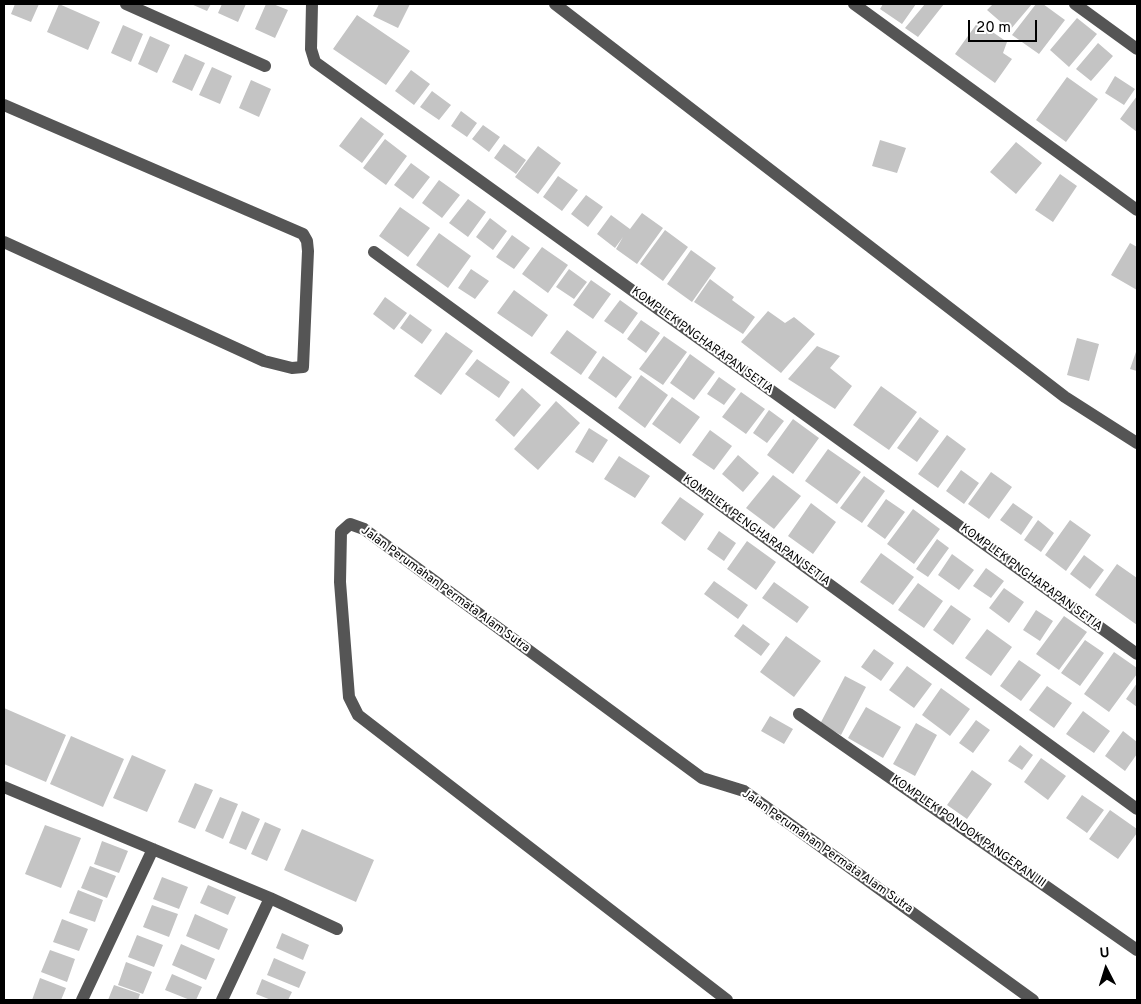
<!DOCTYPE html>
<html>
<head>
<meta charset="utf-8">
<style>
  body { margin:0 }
  #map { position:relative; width:1141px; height:1004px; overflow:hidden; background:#fff; font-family:Overpass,sans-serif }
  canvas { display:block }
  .frame { position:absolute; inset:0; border:5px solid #000; pointer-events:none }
  .north { position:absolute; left:1081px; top:944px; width:50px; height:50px; -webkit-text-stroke:4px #fff; paint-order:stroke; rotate:355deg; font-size:14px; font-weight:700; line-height:20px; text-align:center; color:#000 }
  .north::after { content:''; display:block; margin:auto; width:18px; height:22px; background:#000; clip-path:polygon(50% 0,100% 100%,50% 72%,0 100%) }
  .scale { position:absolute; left:968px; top:20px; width:69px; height:22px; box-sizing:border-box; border:2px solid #000; border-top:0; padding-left:6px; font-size:15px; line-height:18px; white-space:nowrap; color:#000; -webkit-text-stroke:4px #fff; paint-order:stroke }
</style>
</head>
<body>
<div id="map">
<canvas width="1141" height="1004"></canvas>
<div class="frame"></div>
<div class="north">U</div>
<div class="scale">20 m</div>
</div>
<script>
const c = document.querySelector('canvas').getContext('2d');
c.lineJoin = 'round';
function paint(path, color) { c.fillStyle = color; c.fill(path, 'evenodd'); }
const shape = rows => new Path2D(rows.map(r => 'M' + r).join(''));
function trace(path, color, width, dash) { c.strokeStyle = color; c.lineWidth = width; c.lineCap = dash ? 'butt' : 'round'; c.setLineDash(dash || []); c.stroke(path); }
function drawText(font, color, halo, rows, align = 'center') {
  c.font = font + ' Overpass,sans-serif'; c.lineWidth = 4; c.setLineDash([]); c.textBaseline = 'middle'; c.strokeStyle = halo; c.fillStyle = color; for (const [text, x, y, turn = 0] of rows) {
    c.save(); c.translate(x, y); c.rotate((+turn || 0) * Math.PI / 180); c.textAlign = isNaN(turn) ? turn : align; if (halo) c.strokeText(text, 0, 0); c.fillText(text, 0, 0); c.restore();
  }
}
paint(shape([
  [15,4,39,4,31,22,11,14],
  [59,4,100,22,88,50,47,32],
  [191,4,211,4,207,11],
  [222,4,246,4,238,22,218,13],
  [266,4,273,4,288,10,275,38,255,29],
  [379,4,410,4,398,28,373,16],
  [883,4,916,4,902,24,880,9],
  [925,4,944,4,918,37,905,28],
  [993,4,1032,4,1010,30,987,10],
  [1036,4,1043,4,1065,20,1039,54,1012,35],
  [357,15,410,51,386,85,333,49],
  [1077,18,1097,34,1069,67,1050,50],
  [978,22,1007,42,1003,53,1012,59,995,83,955,54],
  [123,25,143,34,131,62,111,53],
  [150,36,170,45,157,73,138,64],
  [1098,43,1113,56,1091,81,1076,69],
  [185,54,205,63,192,91,172,82],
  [212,67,232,76,220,104,199,95],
  [411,70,430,84,414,105,395,91],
  [1115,76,1135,89,1124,105,1105,93],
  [1067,77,1098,99,1066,142,1036,120],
  [251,80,271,89,259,117,239,108],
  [432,91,451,105,439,120,420,107],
  [1137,96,1137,132,1120,119],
  [461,111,477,123,467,137,451,126],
  [361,117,384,134,362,163,339,146],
  [483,125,500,137,489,152,472,139],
  [385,139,407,156,386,185,363,168],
  [880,140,906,148,897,173,872,166],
  [1016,142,1042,163,1016,194,990,172],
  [504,144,526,160,516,174,494,158],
  [538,146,561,163,538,194,515,177],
  [411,163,430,177,413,199,394,185],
  [1060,174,1077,186,1053,222,1035,210],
  [558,176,578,190,562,211,543,197],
  [439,180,460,195,442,218,422,203],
  [586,195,603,207,588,227,571,214],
  [468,199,486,212,468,237,449,223],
  [400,207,430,228,408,257,379,236],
  [642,213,663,228,637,264,616,249,623,237,615,248,597,234,611,215,630,229],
  [490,218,507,231,493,250,476,237],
  [665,230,688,247,663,281,640,264],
  [439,233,471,256,448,288,416,265],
  [512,235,530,248,514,269,496,257],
  [1130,243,1137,247,1137,290,1111,275],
  [542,247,568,265,548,293,522,274],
  [691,250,716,268,692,302,667,284],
  [471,269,489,281,475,299,458,288],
  [569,269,587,282,574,299,556,287],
  [710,279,734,297,732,300,755,317,743,334,694,302],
  [591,280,611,294,593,319,573,305],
  [514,290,548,315,532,337,497,313],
  [385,297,407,313,394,330,373,314],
  [620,300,638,313,623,334,604,321],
  [768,311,785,323,794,317,815,334,781,373,741,342],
  [410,314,432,330,422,344,400,328],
  [641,320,660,333,646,353,627,339],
  [567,330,597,352,581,375,550,353],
  [446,332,473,351,441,395,414,376],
  [664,336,687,352,663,385,639,369],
  [1077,338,1099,344,1089,381,1067,375],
  [817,346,840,356,830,368,852,386,835,409,788,379],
  [1137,349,1137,371,1130,369],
  [690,354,715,372,694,400,670,383],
  [603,356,632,377,616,398,588,378],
  [477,359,510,382,499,398,465,374],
  [641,375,668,395,645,428,618,408],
  [719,377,736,389,724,405,707,394],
  [881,386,917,412,889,450,853,425],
  [522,388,541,405,514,437,495,420],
  [741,392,765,409,746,434,722,417],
  [672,397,700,417,680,444,652,424],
  [556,401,580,423,538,470,514,449],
  [769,410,784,421,767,443,753,433],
  [920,417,939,431,917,462,897,448],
  [793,419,819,438,793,474,767,455],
  [589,428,608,440,593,463,575,452],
  [710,430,732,446,714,470,692,455],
  [947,435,966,449,938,488,918,474],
  [828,449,861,472,837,504,805,481],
  [738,455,759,473,743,492,722,474],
  [619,456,650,476,635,498,604,479],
  [961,470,979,483,964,504,946,491],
  [991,472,1012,487,989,519,968,504],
  [773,475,801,496,774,529,746,508],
  [864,476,885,491,862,523,840,508],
  [680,497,704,514,685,541,661,523],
  [886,499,905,512,885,539,867,526],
  [811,503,836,522,813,554,788,536],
  [1013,503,1033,517,1021,535,1000,520],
  [913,509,940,529,914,564,887,544],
  [1038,520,1054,533,1041,552,1024,540],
  [1070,520,1091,535,1066,571,1045,555],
  [719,531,736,543,724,561,707,549],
  [937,539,949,548,928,577,916,569],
  [747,541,776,562,756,590,727,569],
  [881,553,914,577,893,605,860,582],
  [952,554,974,570,959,590,938,575],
  [1084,555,1104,570,1090,589,1070,574],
  [1117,564,1137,578,1137,625,1095,595],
  [986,568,1004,581,991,598,973,586],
  [714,581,748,605,738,619,704,594],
  [774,582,809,607,797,623,762,598],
  [918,583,943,601,924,628,898,610],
  [1004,588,1024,602,1009,623,989,608],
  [951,605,971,619,953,645,933,630],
  [1036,610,1053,621,1040,641,1023,630],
  [1064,616,1087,632,1059,670,1036,654],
  [743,624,770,644,761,656,734,636],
  [987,629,1012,647,991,676,965,658],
  [786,636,821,661,794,697,760,672],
  [1085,640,1104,653,1080,686,1061,673],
  [874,649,894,663,881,681,861,667],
  [1114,652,1137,668,1137,674,1109,712,1084,694],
  [1019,660,1041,675,1021,701,1000,686],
  [907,666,932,684,914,708,889,690],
  [845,676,866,687,841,735,820,724],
  [1137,683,1137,707,1126,699],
  [1047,686,1072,703,1054,728,1029,710],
  [941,688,970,709,950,736,922,715],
  [866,707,901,727,883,758,848,738],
  [4,708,66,735,46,782,4,764],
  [1083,711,1110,731,1094,753,1066,734],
  [770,716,793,729,784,744,761,731],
  [976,720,990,730,973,753,959,743],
  [916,723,937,735,915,776,893,764],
  [1123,731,1137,742,1137,754,1125,771,1105,756],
  [71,736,124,759,103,807,50,784],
  [1020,745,1033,755,1022,770,1008,761],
  [132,755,166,770,147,812,113,798],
  [1041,758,1066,776,1048,800,1024,782],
  [972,770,992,784,967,819,947,805],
  [195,783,213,790,195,829,178,822],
  [1082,795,1104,810,1087,833,1066,818],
  [220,797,238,804,223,839,205,831],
  [1110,810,1137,829,1137,833,1118,859,1089,839],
  [242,811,260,819,246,850,229,843],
  [265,822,281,829,267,861,251,854],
  [45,825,81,838,61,888,25,874],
  [302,829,374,860,356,902,284,870],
  [102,841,128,851,119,873,94,864],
  [90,866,116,876,107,898,81,888],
  [162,877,188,887,179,909,153,899],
  [208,885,236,897,228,915,200,903],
  [78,890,103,900,95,922,69,913],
  [152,905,178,914,169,937,143,927],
  [195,914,228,929,219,950,186,936],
  [62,919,88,929,79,951,53,942],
  [282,933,309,945,303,960,276,948],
  [137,935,163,945,154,967,128,957],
  [181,944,215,959,206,980,172,965],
  [50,950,75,959,67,982,41,972],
  [274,958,306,972,299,988,267,975],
  [126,962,152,972,143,994,118,985],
  [172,974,202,987,196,1000,190,1000,165,990],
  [40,978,66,988,61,1000,32,1000],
  [262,979,292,992,288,1000,271,1000,256,994],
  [114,985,140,994,138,1000,108,1000]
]), '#c4c4c4');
trace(shape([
  [126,4,265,66],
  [312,4,311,49,315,62,1137,654],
  [555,4,1065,397,1137,443],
  [854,4,1137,210],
  [1075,4,1137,49],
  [4,105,303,234,307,241,308,251,303,367,292,368,264,361,4,242],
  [374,252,1137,809],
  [799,714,1137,950],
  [4,787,270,898,337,929],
  [82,1000,153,849],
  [222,1000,270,898],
  [727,1000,358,715,349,697,340,582,341,532,350,524,364,529,702,778,744,791,1033,1000]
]), '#555', 12);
drawText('12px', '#000', '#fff', [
  ["KOMPLEK PNGHARAPAN SETIA",702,341,36],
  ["KOMPLEK PENGHARAPAN SETIA",756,531,36],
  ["KOMPLEK PNGHARAPAN SETIA",1031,578,36],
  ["Jalan Perumahan Permata Alam Sutra",445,590,36],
  ["KOMPLEK PONDOK PANGERAN III",968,832,35],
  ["Jalan Perumahan Permata Alam Sutra",827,852,35]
]);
</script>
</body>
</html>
